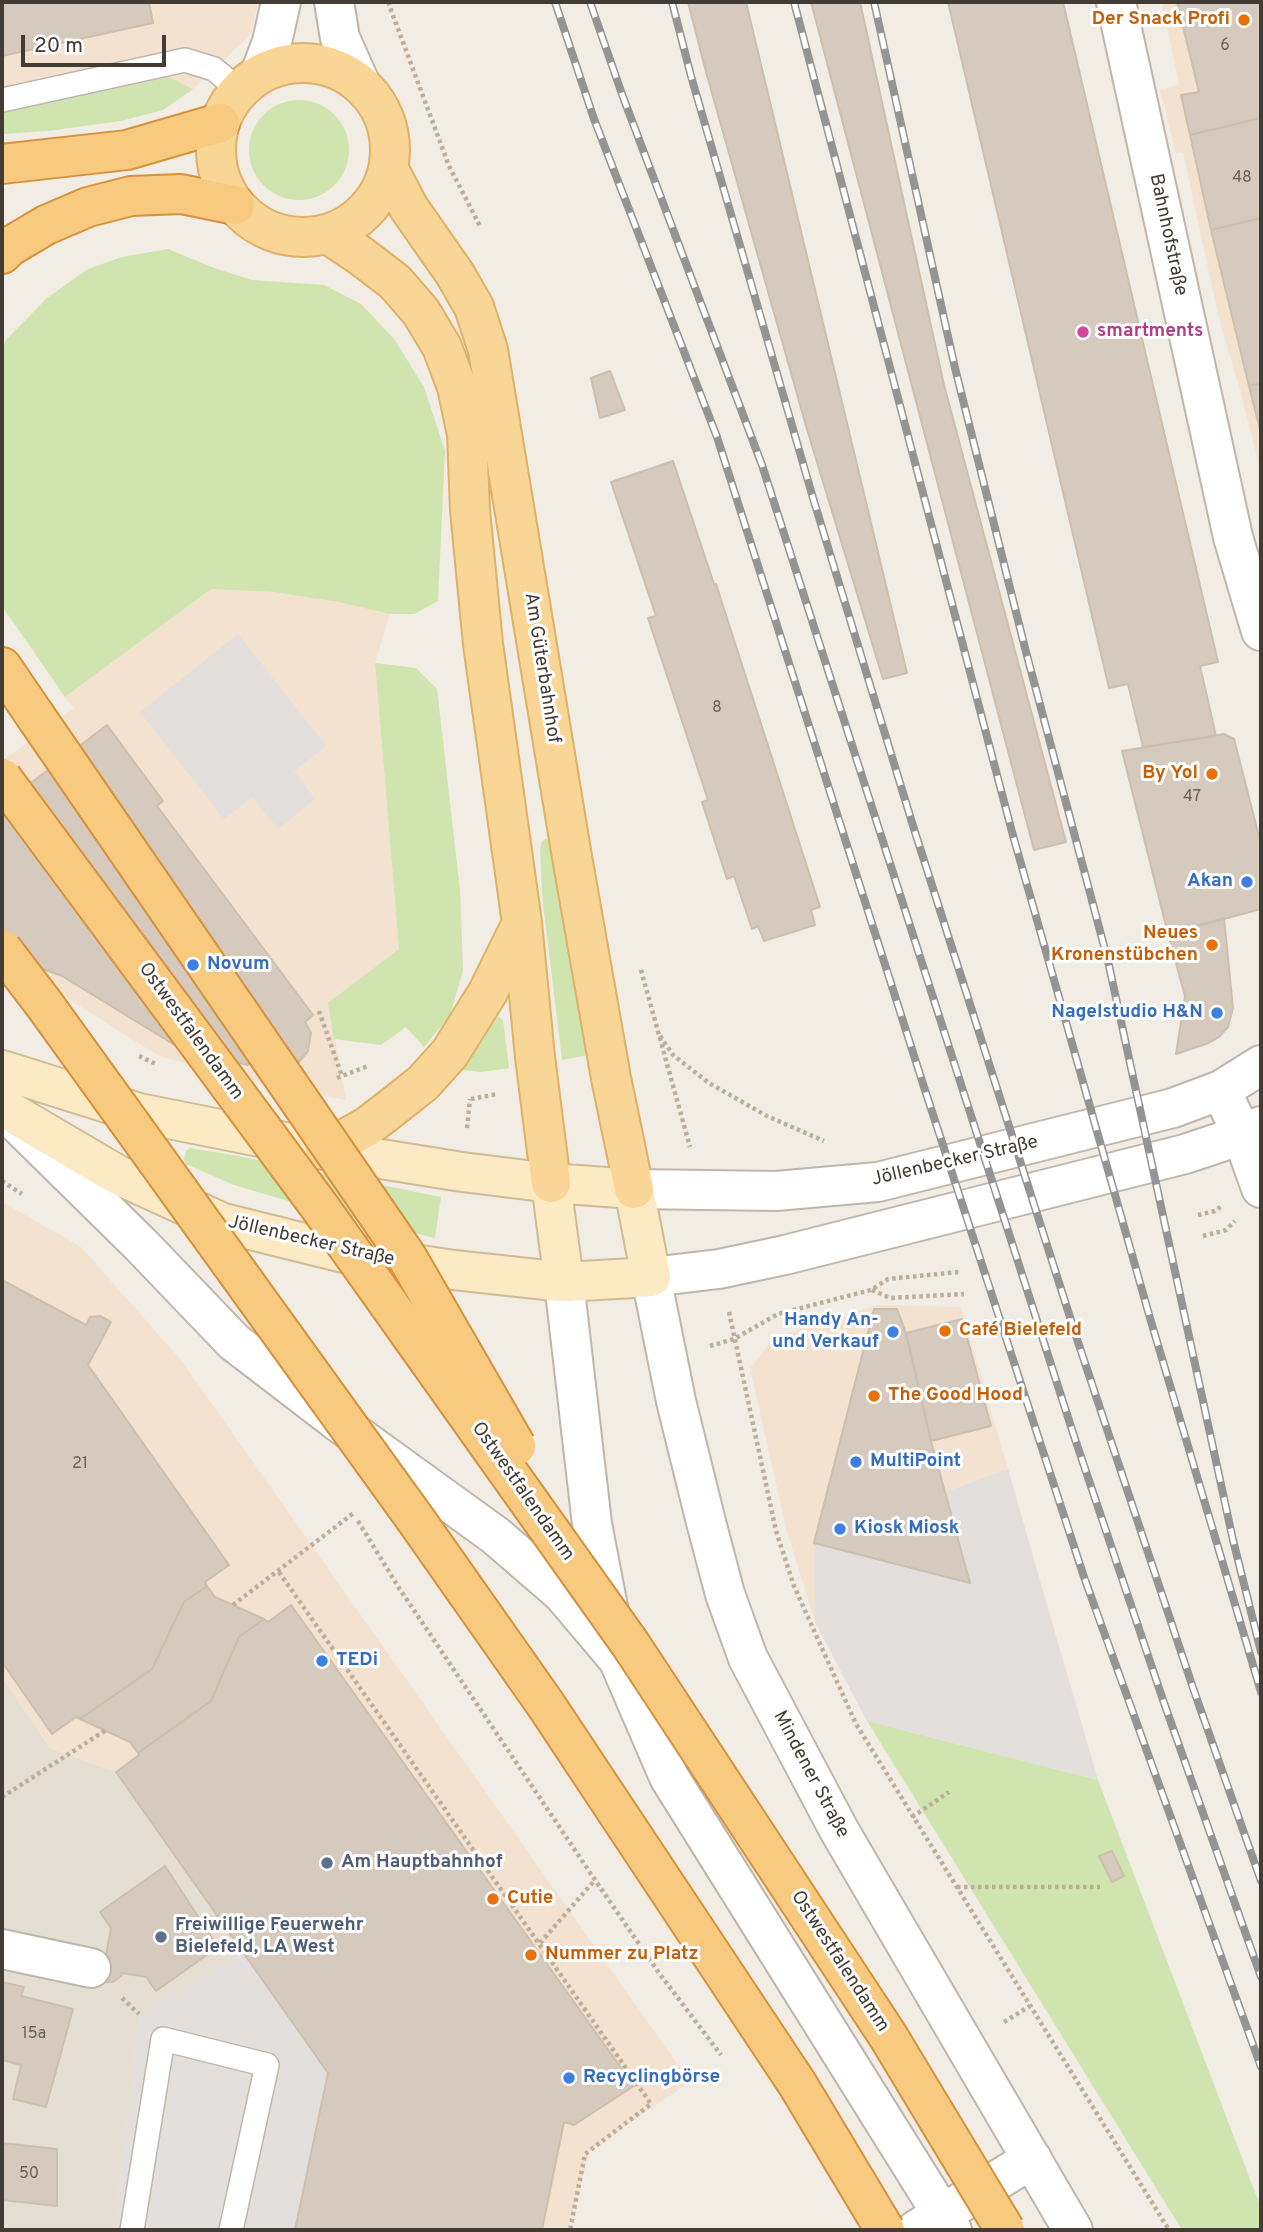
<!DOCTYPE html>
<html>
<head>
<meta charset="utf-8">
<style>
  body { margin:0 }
  #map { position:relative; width:1263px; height:2232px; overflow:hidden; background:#f1ece4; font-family:Overpass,sans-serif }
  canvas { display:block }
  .frame { position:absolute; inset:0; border:4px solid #433c35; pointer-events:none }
  .scale { position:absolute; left:21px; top:35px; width:145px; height:32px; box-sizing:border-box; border:4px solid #433c35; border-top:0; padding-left:9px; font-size:21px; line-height:24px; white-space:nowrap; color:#433c35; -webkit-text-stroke:5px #fff; paint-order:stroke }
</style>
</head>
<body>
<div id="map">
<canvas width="1263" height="2232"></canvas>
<div class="frame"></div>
<div class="scale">20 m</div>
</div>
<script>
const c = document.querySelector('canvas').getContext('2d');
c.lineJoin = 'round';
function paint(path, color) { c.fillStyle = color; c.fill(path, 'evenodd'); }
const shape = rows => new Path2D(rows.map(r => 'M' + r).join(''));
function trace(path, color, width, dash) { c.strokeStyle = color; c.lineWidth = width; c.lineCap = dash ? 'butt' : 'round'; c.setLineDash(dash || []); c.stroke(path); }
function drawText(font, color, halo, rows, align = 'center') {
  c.font = font + ' Overpass,sans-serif'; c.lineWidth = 6; c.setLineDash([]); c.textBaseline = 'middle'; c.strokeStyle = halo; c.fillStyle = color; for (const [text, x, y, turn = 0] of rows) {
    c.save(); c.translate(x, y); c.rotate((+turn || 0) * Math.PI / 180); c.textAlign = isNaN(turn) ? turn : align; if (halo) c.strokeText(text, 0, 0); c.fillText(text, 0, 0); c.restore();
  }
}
paint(shape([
  [2,1677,50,1748,116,1772,243,1953,140,2018,114,2230,2,2230]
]), '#e5ded3');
paint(shape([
  [2,2,258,2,251,34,193,89,169,77,2,113],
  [1162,2,1261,2,1261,473,1240,390,1219,319,1183,152,1176,153,1160,90,1179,84],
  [211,589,274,592,338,602,390,614,375,663,399,949,329,1004,346,1100,269,1086,159,1056,54,990,2,972,2,761,74,708,65,697],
  [2,1202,81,1247,181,1360,690,2082,590,2150,568,2230,114,2230,140,2018,243,1953,116,1772,50,1748,2,1677],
  [877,1305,961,1307,1098,1780,867,1721,815,1622,786,1528,750,1368,775,1337]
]), '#f3e2d0');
paint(shape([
  [169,77,193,89,163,110,121,121,48,131,2,134,2,113],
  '249 150a50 50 0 1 1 100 0a50 50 0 1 1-100 0Z',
  [168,249,214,268,252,280,324,285,361,304,394,339,424,387,445,451,438,601,414,614,390,614,338,602,274,592,211,589,65,697,2,606,2,348,6,340,47,298,88,269,122,257],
  [375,663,416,668,437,689,460,890,463,970,450,1016,424,1047,406,1027,381,1045,334,1039,328,1003,399,949],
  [546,839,551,841,588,1055,562,1060,542,895,540,849,542,841],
  [498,1016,503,1020,509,1068,481,1072,463,1070],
  [190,1148,238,1156,441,1197,435,1238,292,1202,234,1185,186,1164,184,1159,186,1151],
  [867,1721,1098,1780,1261,2208,1261,2230,1182,2230]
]), '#d0e4af');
paint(shape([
  [238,634,326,746,294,771,315,799,278,829,252,797,224,819,140,712],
  [1008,1469,1046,1603,1098,1780,867,1721,815,1622,814,1543,969,1583,946,1492],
  [243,1953,328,2073,295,2230,114,2230,140,2018]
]), '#e2dfdd');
const building = shape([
  [2,2,149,2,153,23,2,56,2,2],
  [688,2,746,2,907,673,883,679,806,426,706,72,688,2],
  [811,2,860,2,944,385,1066,842,1034,850,811,2],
  [948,2,1063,2,1218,662,1200,666,1216,736,1143,747,1128,684,1109,688,948,2],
  [1177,2,1261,2,1261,118,1190,135,1181,95,1199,92,1177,2],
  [1261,118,1261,218,1211,230,1190,135,1261,118],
  [1261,218,1261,383,1249,386,1211,230,1261,218],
  [610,371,625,410,600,418,591,378,610,371],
  [1261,383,1261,434,1249,386,1261,383],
  [673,461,714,584,716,584,820,907,811,910,815,925,764,941,758,926,752,929,734,876,727,879,702,802,708,800,648,618,656,616,611,482,673,461],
  [107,725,163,801,157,806,313,1015,305,1022,311,1033,308,1051,297,1064,261,1058,247,1065,173,1044,62,976,2,954,2,805,107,725],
  [1224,734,1234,739,1261,844,1261,909,1168,934,1122,751,1224,734],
  [1224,918,1233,1008,1228,1027,1219,1037,1206,1044,1176,1054,1185,996,1168,934,1224,918],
  [2,1280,86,1325,90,1317,100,1316,111,1322,88,1365,229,1565,205,1582,207,1586,184,1602,152,1669,80,1719,76,1717,52,1734,2,1662,2,1280],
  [874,1309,897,1309,906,1333,931,1441,970,1583,814,1543,874,1309],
  [962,1319,991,1426,931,1441,906,1333,962,1319],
  [207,1586,215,1597,264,1619,239,1637,211,1701,138,1753,130,1742,80,1719,152,1669,184,1602,207,1586],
  [291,1605,634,2086,574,2125,564,2122,542,2230,295,2230,328,2073,116,1772,139,1755,138,1753,211,1701,239,1637,264,1619,268,1622,291,1605],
  [1112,1851,1124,1876,1112,1882,1099,1856,1112,1851],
  [165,1866,218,1947,156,1991,146,1977,122,1973,121,1976,113,1982,103,1982,98,1962,106,1956,111,1928,100,1912,165,1866],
  [2,1982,24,1987,21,1996,73,2009,46,2107,13,2099,21,2065,2,2060,2,1982],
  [2,2143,57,2149,57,2206,2,2200,2,2143]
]);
paint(building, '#d5cabd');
trace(building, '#cdbfae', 2);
const service = shape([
  [2,100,185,60,214,69,239,90],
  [132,2230,163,2039,267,2065,231,2230]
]);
const minor = shape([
  [334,2,340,38,360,83],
  [1116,2,1233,537,1261,631],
  [260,74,272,42,281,2],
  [1221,1090,1242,1135,1261,1188],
  [2,1949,91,1968],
  [916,2230,1032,2159]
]);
const tertiary = shape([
  [18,1124,142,1246,234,1342,337,1421,496,1536,562,1593,616,1657],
  [634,1189,776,1191,878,1182,1173,1108,1221,1090,1261,1065],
  [564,1282,592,1524,618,1659,669,1777,952,2230],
  [1073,2230,839,1830,748,1658,725,1594,706,1522,676,1401,651,1277,719,1269,785,1255,1185,1154,1242,1135,1261,1126]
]);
const secondary = shape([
  [2,1070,139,1113,325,1150,462,1172,551,1183,634,1189,651,1277,564,1282,454,1270,348,1254,223,1223,116,1174,2,1107],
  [551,1183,564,1282]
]);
const primary = shape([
  '216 150a87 87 0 1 1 174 0a87 87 0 1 1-174 0Z',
  [389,170,409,208,455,274,474,307,488,350,572,857,611,1078,634,1189],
  [328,234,361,256,395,282,421,312,442,347,457,387,467,434,470,510,483,644,522,923,535,1057,551,1183],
  [325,1150,368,1126,394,1106,423,1083,450,1053,488,992,522,923]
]);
const trunk = shape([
  [2,164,127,150,220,123],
  [2,254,9,247,46,225,88,207,131,196,181,194,235,205],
  [2,667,34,714]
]);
trace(service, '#bfb6ab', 26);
trace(minor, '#bfb6ab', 42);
trace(tertiary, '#bfb6ab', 42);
trace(secondary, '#cfbc96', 42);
trace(primary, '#ddb167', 42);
trace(trunk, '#d5913b', 42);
trace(shape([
  [388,2,449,166,481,228],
  [641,970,690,1147],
  [319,1011,342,1076],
  [660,1036,673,1055,709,1083,767,1116,824,1141],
  [139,1056,156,1064],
  [337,1078,368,1066],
  [471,1099,497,1094],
  [467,1128,470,1099],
  [2,1181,22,1194],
  [1198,1215,1215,1211,1223,1205],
  [1203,1236,1226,1230,1235,1221],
  [872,1290,890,1298,964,1294],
  [729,1312,776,1531,794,1586,856,1724,1169,2230],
  [710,1346,734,1339,778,1314,871,1290,888,1279,959,1272],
  [358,1521,399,1588,595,1880,659,1973,721,2055],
  [279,1572,651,2104,585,2154,570,2230],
  [233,1605,355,1512],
  [2,1797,106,1730],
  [912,1817,949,1792],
  [957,1887,1100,1887],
  [540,1943,595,1880],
  [122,1998,139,2014],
  [1004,2022,1030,2006]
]), '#bdae9a', 4.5, [3.5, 3.5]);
trace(service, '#fff', 23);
trace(minor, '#fff', 38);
trace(tertiary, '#fff', 38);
trace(secondary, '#fceac4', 38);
trace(primary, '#f9d696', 38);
trace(trunk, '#f8ca80', 38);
const rail = shape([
  [555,2,594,119,717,437,924,1087,1084,1577,1261,2067],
  [590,2,623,97,762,465,1074,1436,1163,1700,1261,1977],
  [672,2,691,76,813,498,914,829,1077,1339,1193,1688,1261,1881],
  [794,2,1012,832,1150,1318,1261,1692],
  [874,2,955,368,1025,648,1108,961,1233,1540,1261,1652]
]);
trace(rail, '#949494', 8);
trace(rail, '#fff', 5, [16]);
const trunkBridge = shape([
  [34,714,407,1257,516,1446],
  [2,778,319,1206,631,1645,888,2036,1005,2230],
  [2,949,44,1004,416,1520,546,1705,798,2085,885,2230]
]);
trace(trunkBridge, '#d5913b', 42, []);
trace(trunkBridge, '#f8ca80', 38);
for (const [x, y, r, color] of [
  [1244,20,7,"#e8710a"],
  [1083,332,7,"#d1479c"],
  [1212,774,7,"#e8710a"],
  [1247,882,7,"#3f7fe0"],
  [1212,945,7,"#e8710a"],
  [193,965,7,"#3f7fe0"],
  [1217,1013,7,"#3f7fe0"],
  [945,1331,7,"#e8710a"],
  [893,1332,7,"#3f7fe0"],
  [874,1396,7,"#e8710a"],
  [856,1462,7,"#3f7fe0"],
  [840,1529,7,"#3f7fe0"],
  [322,1661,7,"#3f7fe0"],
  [327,1863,7,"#5c6f8a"],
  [493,1899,7,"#e8710a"],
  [161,1937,7,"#5c6f8a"],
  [531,1955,7,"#e8710a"],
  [569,2078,7,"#3f7fe0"]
]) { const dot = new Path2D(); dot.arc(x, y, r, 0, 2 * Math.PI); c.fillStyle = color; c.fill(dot); trace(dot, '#fff', 2.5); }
drawText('16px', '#686057', null, [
  ["6",1225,47],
  ["48",1242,179],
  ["8",717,709],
  ["47",1192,798],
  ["21",80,1465],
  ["15a",34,2035],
  ["50",29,2175]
]);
drawText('bold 19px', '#c56008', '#fff', [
  ["Der Snack Profi",1230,20,"right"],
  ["By Yol",1198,774,"right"],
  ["Neues",1198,934,"right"],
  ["Kronenstübchen",1198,956,"right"],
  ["Café Bielefeld",959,1331],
  ["The Good Hood",888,1396],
  ["Cutie",507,1899],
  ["Nummer zu Platz",545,1955]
], 'left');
drawText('19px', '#433c35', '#fff', [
  ["Bahnhofstraße",1167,235,78],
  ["Am Güterbahnhof",541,668,81],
  ["Ostwestfalendamm",190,1032,54],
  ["Jöllenbecker Straße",955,1162,-13],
  ["Jöllenbecker Straße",311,1242,13],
  ["Ostwestfalendamm",522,1492,55],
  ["Mindener Straße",810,1775,62],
  ["Ostwestfalendamm",839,1962,57]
]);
drawText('bold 19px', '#b23c85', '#fff', [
  ["smartments",1097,332]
], 'left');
drawText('bold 19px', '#366cbe', '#fff', [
  ["Akan",1233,882,"right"],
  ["Novum",207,965],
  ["Nagelstudio H&N",1203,1013,"right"],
  ["Handy An-",879,1321,"right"],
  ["und Verkauf",879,1343,"right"],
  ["MultiPoint",870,1462],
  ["Kiosk Miosk",854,1529],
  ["TEDi",336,1661],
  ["Recyclingbörse",583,2078]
], 'left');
drawText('bold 19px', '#4e5e75', '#fff', [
  ["Am Hauptbahnhof",341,1863],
  ["Freiwillige Feuerwehr",175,1926],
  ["Bielefeld, LA West",175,1948]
], 'left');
</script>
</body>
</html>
